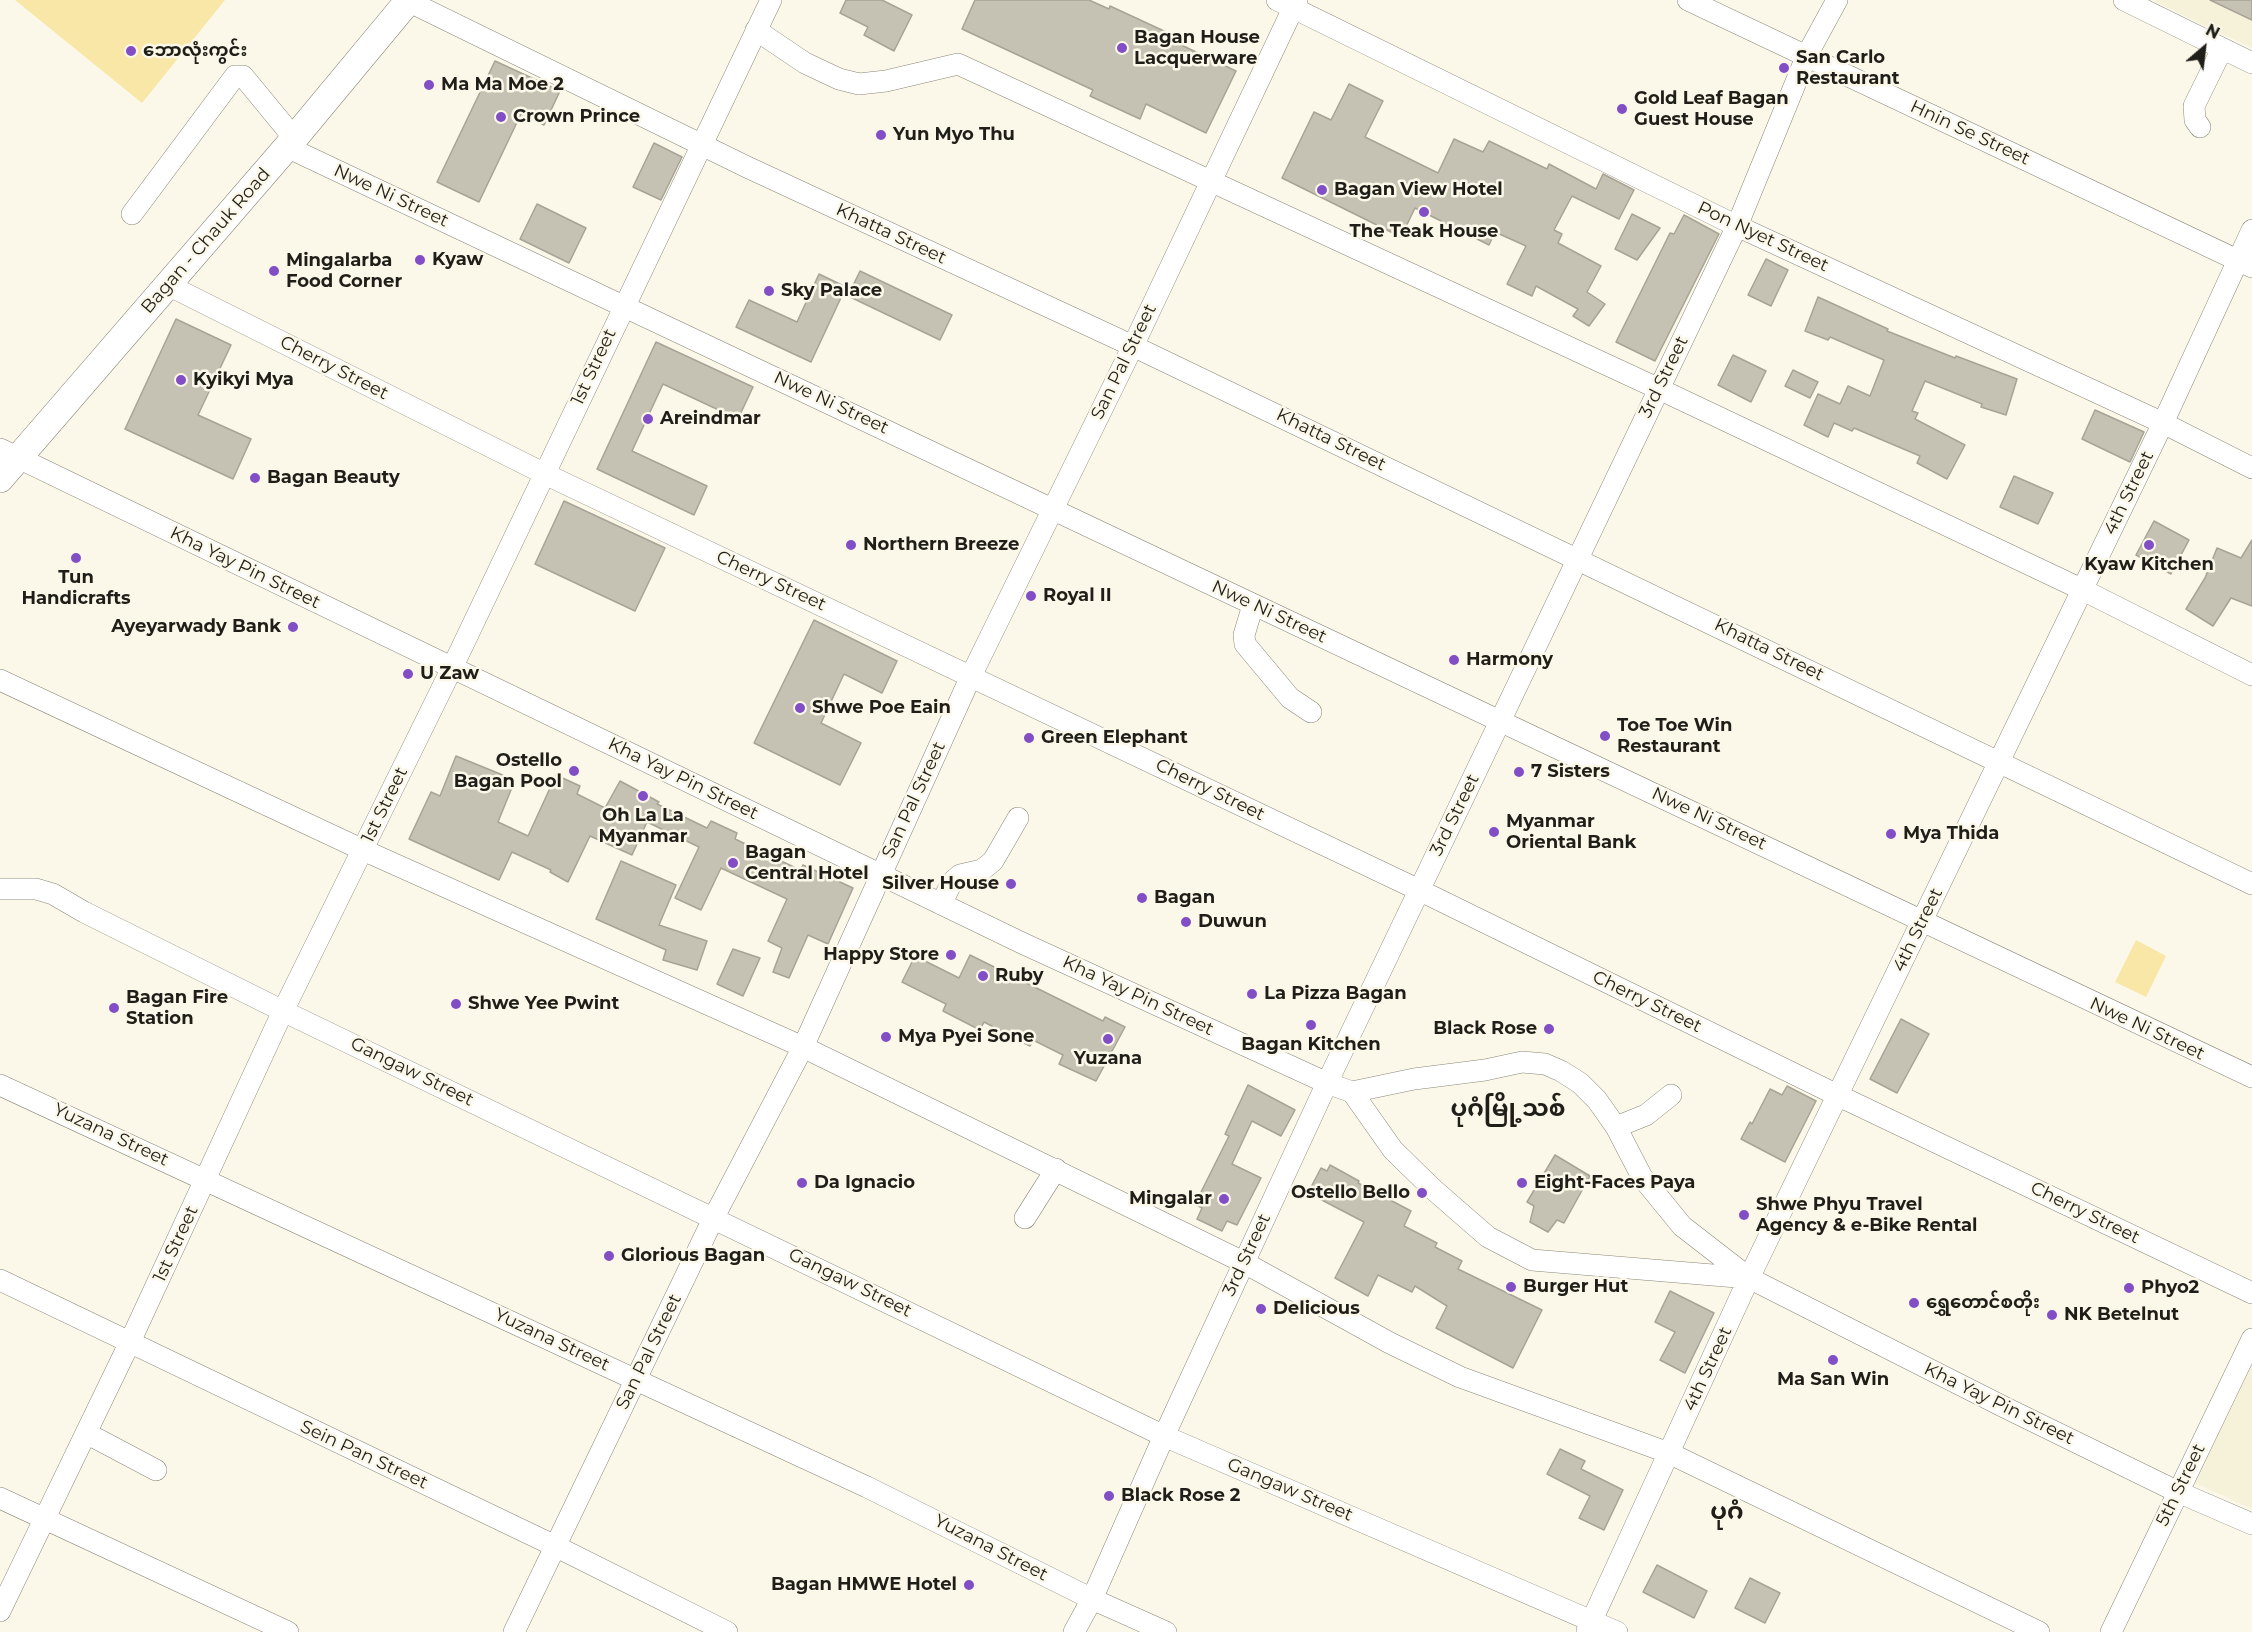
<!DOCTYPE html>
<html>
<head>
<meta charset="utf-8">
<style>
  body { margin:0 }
  #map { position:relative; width:2252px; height:1632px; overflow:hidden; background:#fcf8e9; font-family:Montserrat,sans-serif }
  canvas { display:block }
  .north { position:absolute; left:2174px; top:18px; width:60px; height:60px; -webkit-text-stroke:4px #fcf8e9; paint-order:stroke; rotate:28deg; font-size:16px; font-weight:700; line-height:24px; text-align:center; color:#1f1e18 }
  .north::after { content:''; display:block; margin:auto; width:21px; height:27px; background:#1f1e18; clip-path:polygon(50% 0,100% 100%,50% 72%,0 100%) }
</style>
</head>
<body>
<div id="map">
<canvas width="2252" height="1632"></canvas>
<div class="north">N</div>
</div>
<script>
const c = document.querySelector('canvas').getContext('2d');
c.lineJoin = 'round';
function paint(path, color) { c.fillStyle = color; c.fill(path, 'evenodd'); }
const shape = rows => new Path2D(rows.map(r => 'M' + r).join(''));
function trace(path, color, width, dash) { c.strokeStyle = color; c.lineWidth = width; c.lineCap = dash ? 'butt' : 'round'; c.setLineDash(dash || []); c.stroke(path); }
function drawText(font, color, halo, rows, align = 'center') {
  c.font = font + ' Montserrat,"Noto Sans Myanmar",sans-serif'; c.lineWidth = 5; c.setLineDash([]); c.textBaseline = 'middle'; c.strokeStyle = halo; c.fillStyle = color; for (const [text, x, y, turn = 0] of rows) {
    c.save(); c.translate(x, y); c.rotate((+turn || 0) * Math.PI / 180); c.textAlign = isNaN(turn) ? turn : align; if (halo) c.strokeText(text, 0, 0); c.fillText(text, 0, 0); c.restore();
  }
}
paint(shape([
  [2252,0,2252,48,2154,1,2155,0],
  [2252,1358,2252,1509,2193,1482]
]), '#f6f1d9');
paint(shape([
  [15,0,225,0,142,103],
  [2136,940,2166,956,2146,997,2115,982]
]), '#f8e7a7');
const building = shape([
  [846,0,882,0,912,15,894,51,864,35,868,27,840,13,846,0],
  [975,0,1089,0,1109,9,1110,6,1177,37,1175,42,1236,71,1206,133,1146,104,1140,119,1090,96,1093,90,962,29,975,0],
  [2210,0,2252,0,2252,20,2210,0],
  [495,61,560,91,544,125,521,114,479,202,437,182,495,61],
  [1349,84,1383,101,1365,137,1438,173,1454,139,1483,152,1489,141,1547,169,1549,164,1596,189,1603,174,1634,190,1619,219,1572,196,1554,230,1562,234,1558,243,1601,266,1587,292,1605,304,1589,326,1573,316,1578,309,1536,286,1532,296,1507,284,1526,246,1495,232,1489,245,1415,208,1401,237,1282,178,1314,112,1331,120,1349,84],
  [654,143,682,157,661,200,633,187,654,143],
  [537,204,586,228,569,263,520,239,537,204],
  [1632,214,1660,228,1637,260,1615,249,1632,214],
  [1684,215,1719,234,1655,361,1616,342,1670,233,1674,234,1684,215],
  [1766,259,1788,270,1771,306,1748,295,1766,259],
  [860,271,952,315,940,340,848,296,860,271],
  [819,274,846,287,811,362,736,327,749,300,797,322,819,274],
  [1818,297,1888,329,1887,331,1955,358,1956,356,2017,379,2006,415,1981,407,1982,404,1925,381,1912,411,1918,413,1915,419,1965,445,1947,479,1917,463,1920,456,1854,428,1852,431,1834,423,1828,437,1804,425,1818,394,1840,404,1848,386,1870,396,1884,360,1830,337,1828,340,1805,331,1818,297],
  [176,319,231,345,198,415,251,439,233,479,125,429,176,319],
  [656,342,753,387,738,419,663,384,632,451,707,486,694,515,597,469,656,342],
  [1733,355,1766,371,1751,402,1718,385,1733,355],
  [1793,370,1818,382,1810,398,1785,386,1793,370],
  [2095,410,2144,432,2130,462,2082,439,2095,410],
  [2014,476,2053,493,2038,524,2000,507,2014,476],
  [564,501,665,548,635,611,535,564,564,501],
  [2154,521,2189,540,2171,574,2136,555,2154,521],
  [2252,540,2252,606,2231,598,2213,626,2186,609,2205,578,2217,548,2241,558,2252,540],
  [814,620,897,661,882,693,844,674,821,723,861,743,840,785,754,743,814,620],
  [456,756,515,780,498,822,528,836,556,775,580,786,577,794,605,808,620,781,659,802,657,804,707,828,711,821,737,833,735,839,800,870,803,865,853,888,828,944,808,935,789,978,773,972,782,948,768,941,787,899,721,868,701,910,675,898,699,847,647,822,632,855,590,836,568,882,550,872,551,870,512,852,499,880,409,839,431,792,440,796,456,756],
  [621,861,676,885,659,925,707,941,697,970,663,960,666,950,596,919,621,861],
  [733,949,760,958,743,996,717,984,733,949],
  [970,955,1103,1021,1105,1017,1125,1027,1096,1081,1059,1064,1063,1055,1033,1040,1030,1046,984,1022,980,1030,943,1011,946,1004,902,982,915,956,959,978,970,955],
  [1901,1019,1929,1034,1897,1093,1870,1079,1901,1019],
  [1248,1085,1295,1110,1281,1136,1252,1121,1232,1164,1261,1178,1237,1225,1227,1221,1222,1231,1197,1219,1202,1208,1195,1204,1229,1136,1225,1134,1248,1085],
  [1787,1086,1816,1101,1785,1162,1741,1139,1750,1122,1752,1124,1770,1089,1782,1095,1787,1086],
  [1555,1155,1590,1176,1564,1223,1557,1220,1548,1232,1530,1222,1534,1206,1527,1202,1555,1155],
  [1330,1165,1359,1181,1358,1183,1411,1211,1404,1226,1437,1243,1435,1247,1462,1261,1458,1269,1542,1310,1513,1368,1436,1328,1447,1306,1415,1286,1412,1292,1378,1275,1368,1296,1335,1278,1364,1222,1316,1197,1319,1192,1311,1187,1321,1168,1327,1171,1330,1165],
  [1670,1291,1714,1313,1685,1373,1660,1360,1675,1332,1655,1322,1670,1291],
  [1560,1449,1585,1461,1581,1469,1623,1490,1604,1530,1579,1518,1590,1496,1547,1474,1560,1449],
  [1657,1565,1707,1591,1694,1618,1643,1592,1657,1565],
  [1750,1578,1780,1593,1765,1623,1735,1608,1750,1578]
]);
paint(building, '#c6c2b3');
trace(building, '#a7a395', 1.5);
const minor = shape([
  [1277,0,1737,226,2163,423,2252,468],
  [1688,0,2252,267],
  [2124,0,2252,63],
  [408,1,747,167,1133,346,2252,884],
  [756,30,805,63,839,79,859,84,886,81,958,64,1657,388,2081,589,2252,675],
  [2200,127,2195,120,2194,106,2222,49],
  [287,147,2252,1077],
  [132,214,235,76,243,76,294,138],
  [168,285,545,474,1419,890,1837,1095,2252,1293],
  [0,449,1022,943,1327,1083,1352,1092,1414,1079,1485,1070,1522,1062,1545,1064,1561,1071,1580,1083,1597,1100,1616,1127,1642,1177,1682,1226,1749,1278,2004,1407,2178,1492,2252,1524],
  [1253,605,1244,635,1245,644,1290,698,1311,712],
  [0,680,363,850,803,1047,1243,1262,1390,1343,1460,1377,1669,1453,2039,1632],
  [0,889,36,889,53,894,84,912,283,1011,1164,1436,1617,1632],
  [941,904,952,882,960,875,982,870,993,861,1018,818],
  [0,1085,867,1487,1092,1599,1166,1632],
  [1352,1092,1393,1150,1434,1190,1488,1237,1532,1260,1749,1278],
  [1616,1127,1646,1115,1671,1095],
  [1025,1218,1056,1169],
  [0,1280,555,1546,727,1632],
  [86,1433,156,1470],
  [0,1498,288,1632],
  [0,1611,129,1344,283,1011,452,668,771,0],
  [1587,1631,1749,1278,2163,423,2252,230],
  [514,1632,714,1217,803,1047,971,676,1133,346,1297,0],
  [1074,1632,1092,1599,1164,1436,1327,1083,1737,226,1807,55,1837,0],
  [2111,1632,2252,1339]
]);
const major = shape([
  [0,479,287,147,409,0]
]);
trace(minor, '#8a8779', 22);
trace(major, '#8a8779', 28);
trace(minor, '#fff', 21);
trace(major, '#fff', 27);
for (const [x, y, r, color] of [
  [1122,48,6,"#824ec5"],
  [131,51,6,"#824ec5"],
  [1784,68,6,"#824ec5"],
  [429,85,6,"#824ec5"],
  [1622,109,6,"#824ec5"],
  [501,117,6,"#824ec5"],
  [881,135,6,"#824ec5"],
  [1322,190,6,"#824ec5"],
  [1424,212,6,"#824ec5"],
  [420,260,6,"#824ec5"],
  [274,271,6,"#824ec5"],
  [769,291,6,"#824ec5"],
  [181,380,6,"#824ec5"],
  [648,419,6,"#824ec5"],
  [255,478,6,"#824ec5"],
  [851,545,6,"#824ec5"],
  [2149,545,6,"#824ec5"],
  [76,558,6,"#824ec5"],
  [1031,596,6,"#824ec5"],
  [293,627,6,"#824ec5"],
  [1454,660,6,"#824ec5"],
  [408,674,6,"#824ec5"],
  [800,708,6,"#824ec5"],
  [1605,736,6,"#824ec5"],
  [1029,738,6,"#824ec5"],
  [574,771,6,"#824ec5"],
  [1519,772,6,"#824ec5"],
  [643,796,6,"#824ec5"],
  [1494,832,6,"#824ec5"],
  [1891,834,6,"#824ec5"],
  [733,863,6,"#824ec5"],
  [1011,884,6,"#824ec5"],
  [1142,898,6,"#824ec5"],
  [1186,922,6,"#824ec5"],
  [951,955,6,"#824ec5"],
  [983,976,6,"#824ec5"],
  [1252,994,6,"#824ec5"],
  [456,1004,6,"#824ec5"],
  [114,1008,6,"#824ec5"],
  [1311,1025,6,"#824ec5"],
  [1549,1029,6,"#824ec5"],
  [886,1037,6,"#824ec5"],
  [1108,1039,6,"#824ec5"],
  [802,1183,6,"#824ec5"],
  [1522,1183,6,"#824ec5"],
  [1422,1193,6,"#824ec5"],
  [1224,1199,6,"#824ec5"],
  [1744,1215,6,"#824ec5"],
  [609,1256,6,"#824ec5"],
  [1511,1287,6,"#824ec5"],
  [2129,1288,6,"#824ec5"],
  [1914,1303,6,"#824ec5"],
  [1261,1309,6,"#824ec5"],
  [2052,1315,6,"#824ec5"],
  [1833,1360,6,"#824ec5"],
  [1109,1496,6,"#824ec5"],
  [969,1585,6,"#824ec5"]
]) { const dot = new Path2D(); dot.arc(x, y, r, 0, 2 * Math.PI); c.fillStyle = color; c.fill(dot); trace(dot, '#fcf8e9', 2); }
drawText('bold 18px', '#1f1e18', '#fcf8e9', [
  ["Bagan House",1134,38],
  ["Lacquerware",1134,59],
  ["ဘောလုံးကွင်း",143,51],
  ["San Carlo",1796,58],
  ["Restaurant",1796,79],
  ["Ma Ma Moe 2",441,85],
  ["Gold Leaf Bagan",1634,99],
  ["Guest House",1634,120],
  ["Crown Prince",513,117],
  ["Yun Myo Thu",893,135],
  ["Bagan View Hotel",1334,190],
  ["The Teak House",1424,232,"center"],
  ["Kyaw",432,260],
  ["Mingalarba",286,261],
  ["Food Corner",286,282],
  ["Sky Palace",781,291],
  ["Kyikyi Mya",193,380],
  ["Areindmar",660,419],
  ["Bagan Beauty",267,478],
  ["Northern Breeze",863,545],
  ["Kyaw Kitchen",2149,565,"center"],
  ["Tun",76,578,"center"],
  ["Handicrafts",76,599,"center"],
  ["Royal II",1043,596],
  ["Ayeyarwady Bank",281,627,"right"],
  ["Harmony",1466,660],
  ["U Zaw",420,674],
  ["Shwe Poe Eain",812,708],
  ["Toe Toe Win",1617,726],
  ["Restaurant",1617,747],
  ["Green Elephant",1041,738],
  ["Ostello",562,761,"right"],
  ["Bagan Pool",562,782,"right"],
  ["7 Sisters",1531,772],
  ["Oh La La",643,816,"center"],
  ["Myanmar",643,837,"center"],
  ["Myanmar",1506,822],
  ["Oriental Bank",1506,843],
  ["Mya Thida",1903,834],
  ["Bagan",745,853],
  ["Central Hotel",745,874],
  ["Silver House",999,884,"right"],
  ["Bagan",1154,898],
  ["Duwun",1198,922],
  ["Happy Store",939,955,"right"],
  ["Ruby",995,976],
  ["La Pizza Bagan",1264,994],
  ["Bagan Fire",126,998],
  ["Station",126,1019],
  ["Shwe Yee Pwint",468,1004],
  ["Black Rose",1537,1029,"right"],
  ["Mya Pyei Sone",898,1037],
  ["Bagan Kitchen",1311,1045,"center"],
  ["Yuzana",1108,1059,"center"],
  ["Da Ignacio",814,1183],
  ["Eight-Faces Paya",1534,1183],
  ["Ostello Bello",1410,1193,"right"],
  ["Mingalar",1212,1199,"right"],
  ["Shwe Phyu Travel",1756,1205],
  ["Agency & e-Bike Rental",1756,1226],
  ["Glorious Bagan",621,1256],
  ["Burger Hut",1523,1287],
  ["Phyo2",2141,1288],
  ["ရွှေတောင်စတိုး",1926,1303],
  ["Delicious",1273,1309],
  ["NK Betelnut",2064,1315],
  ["Ma San Win",1833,1380,"center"],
  ["Black Rose 2",1121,1496],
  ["Bagan HMWE Hotel",957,1585,"right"]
], 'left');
drawText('18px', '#1f1e18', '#fcf8e9', [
  ["Hnin Se Street",1970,133,25],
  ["Nwe Ni Street",391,196,25],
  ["Khatta Street",891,234,25],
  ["Pon Nyet Street",1763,237,25],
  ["Bagan - Chauk Road",206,241,-49],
  ["San Pal Street",1124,362,-64],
  ["1st Street",594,367,-65],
  ["Cherry Street",334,368,27],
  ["3rd Street",1664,377,-64],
  ["Nwe Ni Street",831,403,25],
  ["Khatta Street",1331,440,26],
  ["4th Street",2129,493,-64],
  ["Kha Yay Pin Street",245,568,26],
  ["Cherry Street",771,581,25],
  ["Nwe Ni Street",1269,612,25],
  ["Khatta Street",1769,650,26],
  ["Kha Yay Pin Street",683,779,26],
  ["Cherry Street",1210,790,26],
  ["San Pal Street",914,800,-65],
  ["1st Street",385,805,-64],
  ["3rd Street",1455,815,-64],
  ["Nwe Ni Street",1709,819,25],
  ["4th Street",1918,930,-64],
  ["Kha Yay Pin Street",1138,996,25],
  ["Cherry Street",1647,1002,26],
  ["Nwe Ni Street",2147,1029,25],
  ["Gangaw Street",412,1072,26],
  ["Yuzana Street",111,1135,25],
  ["Cherry Street",2085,1213,26],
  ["1st Street",176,1244,-65],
  ["3rd Street",1247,1255,-65],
  ["Gangaw Street",850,1283,26],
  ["Yuzana Street",552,1340,25],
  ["San Pal Street",649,1352,-64],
  ["4th Street",1708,1369,-65],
  ["Kha Yay Pin Street",1999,1404,26],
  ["Sein Pan Street",364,1455,25],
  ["5th Street",2181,1485,-64],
  ["Gangaw Street",1290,1490,23],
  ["Yuzana Street",991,1548,27]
]);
drawText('bold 24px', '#1f1e18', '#fcf8e9', [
  ["ပုဂံမြို့သစ်",1508,1109],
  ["ပုဂံ",1727,1512]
]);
</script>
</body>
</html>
